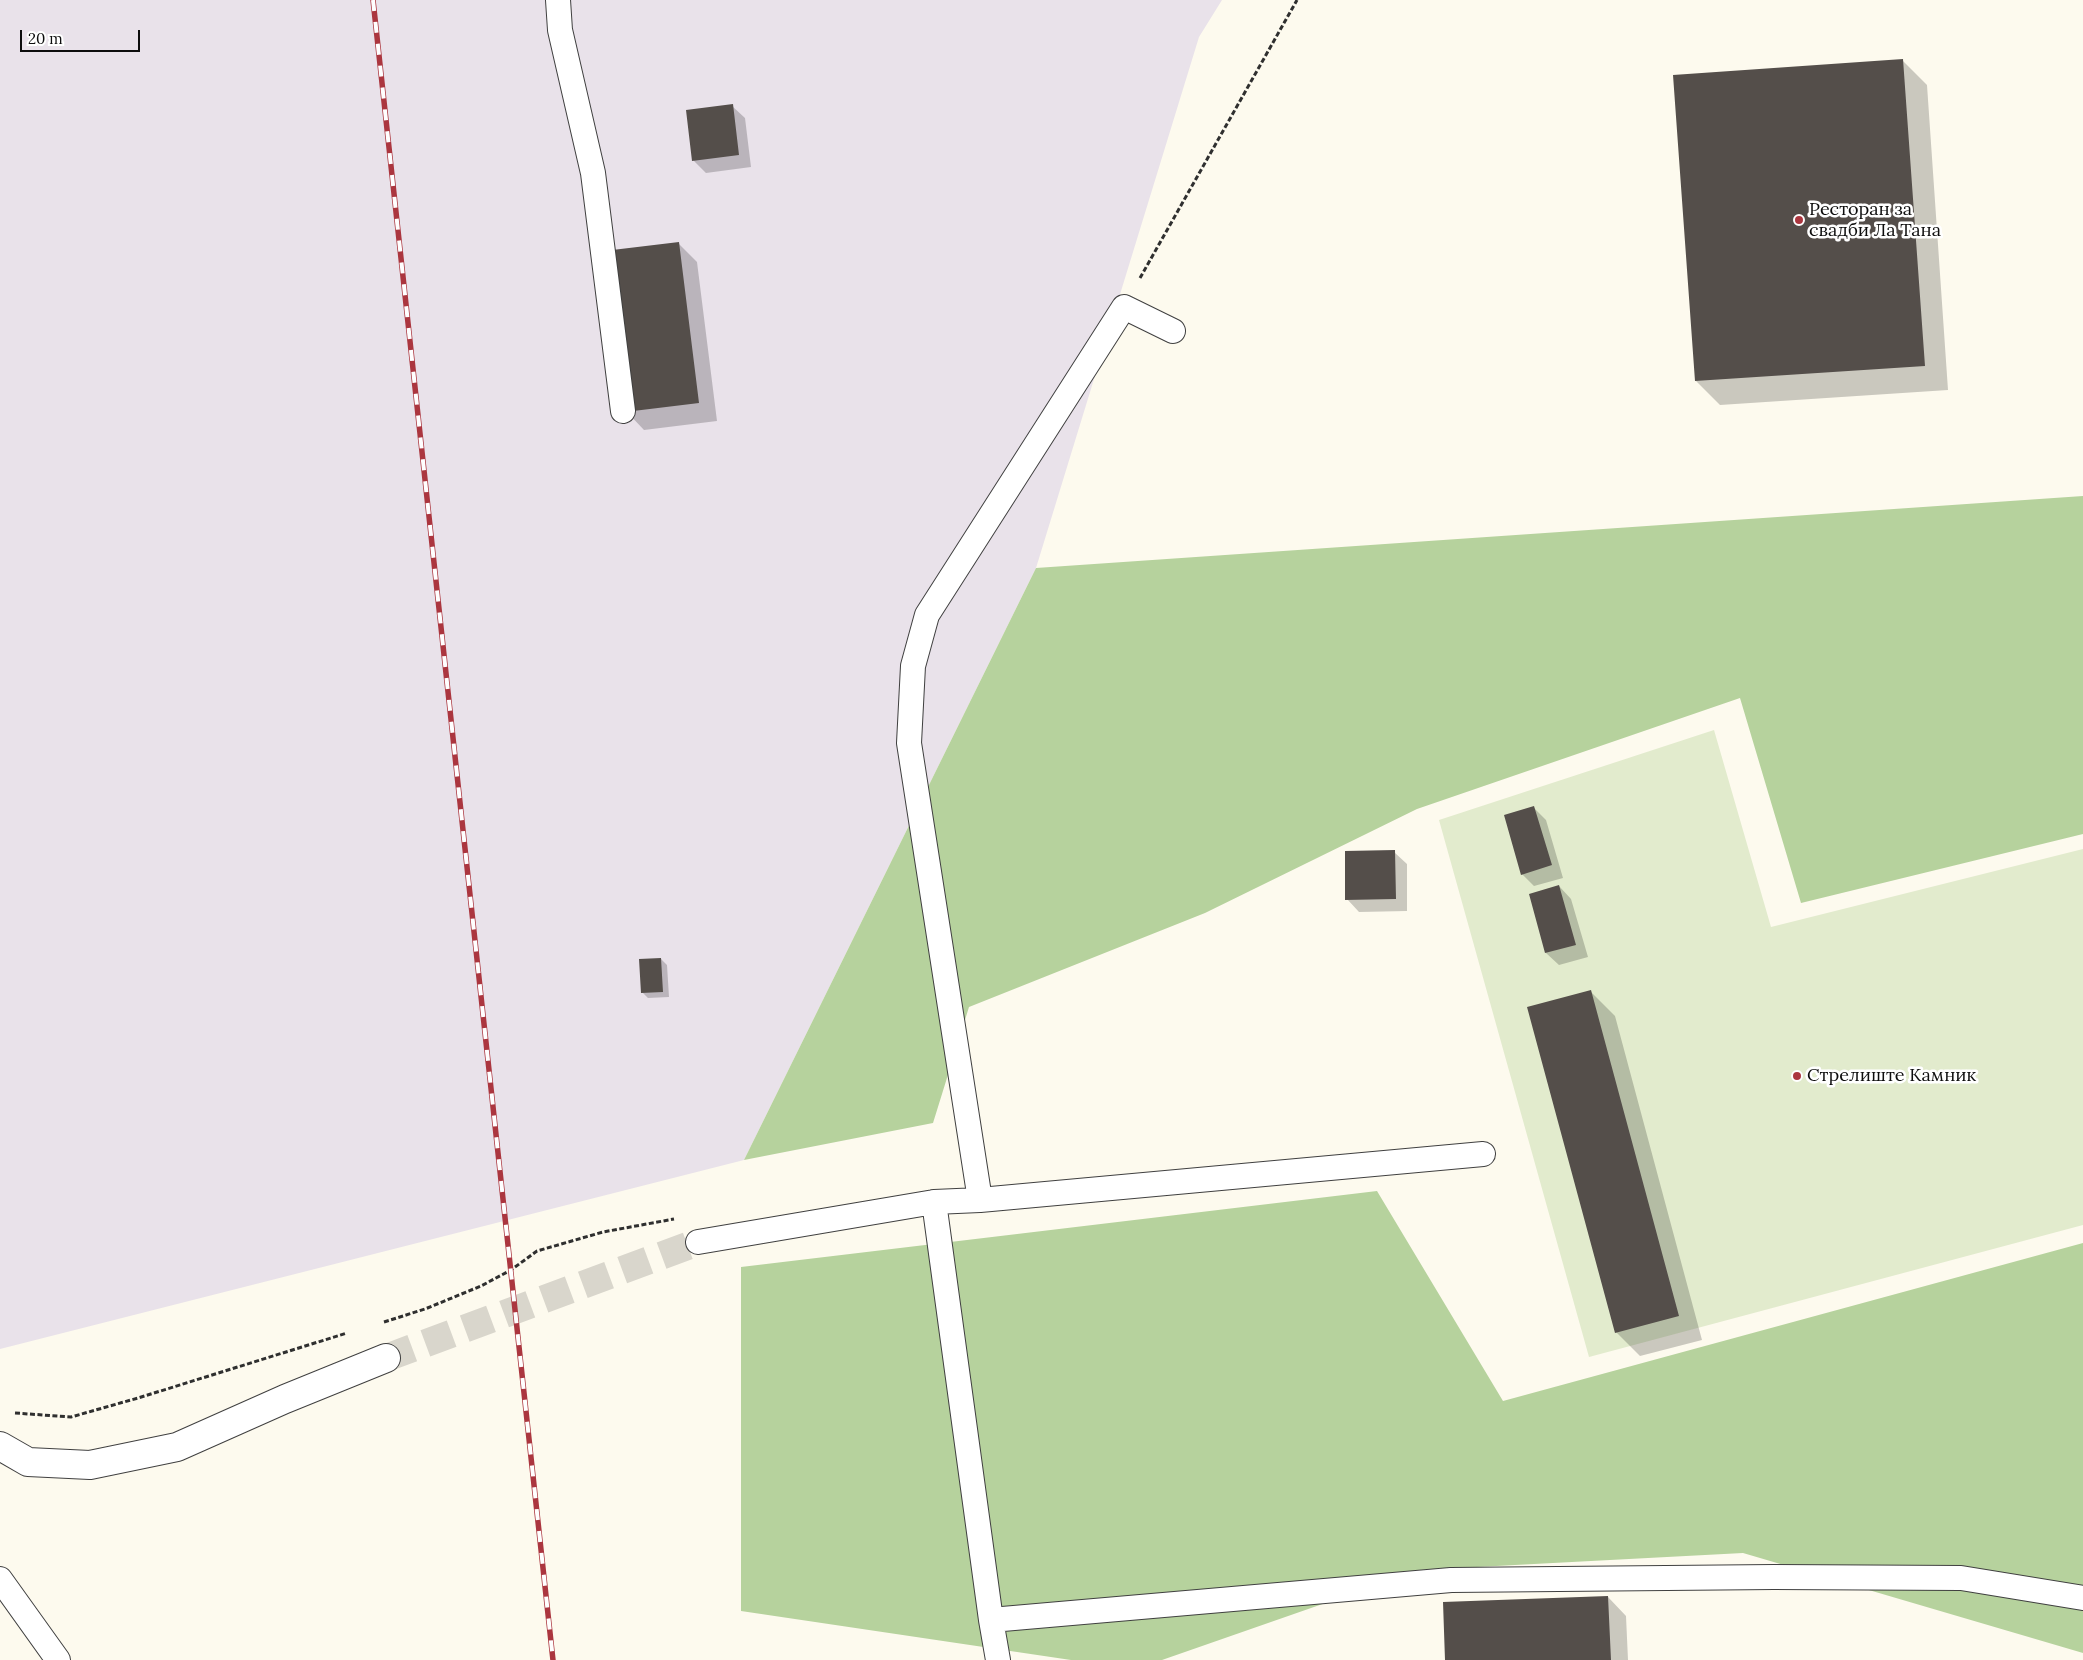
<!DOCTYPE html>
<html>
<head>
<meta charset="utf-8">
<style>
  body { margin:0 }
  #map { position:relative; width:2083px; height:1660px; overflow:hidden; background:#fdfaee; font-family:Lora,serif }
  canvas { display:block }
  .scale { position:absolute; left:20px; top:30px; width:120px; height:22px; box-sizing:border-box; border:2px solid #0d0d0d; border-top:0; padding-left:6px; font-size:15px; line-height:18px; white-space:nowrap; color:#0d0d0d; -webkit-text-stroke:4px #fff; paint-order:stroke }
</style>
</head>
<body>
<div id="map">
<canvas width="2083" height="1660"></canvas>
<div class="scale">20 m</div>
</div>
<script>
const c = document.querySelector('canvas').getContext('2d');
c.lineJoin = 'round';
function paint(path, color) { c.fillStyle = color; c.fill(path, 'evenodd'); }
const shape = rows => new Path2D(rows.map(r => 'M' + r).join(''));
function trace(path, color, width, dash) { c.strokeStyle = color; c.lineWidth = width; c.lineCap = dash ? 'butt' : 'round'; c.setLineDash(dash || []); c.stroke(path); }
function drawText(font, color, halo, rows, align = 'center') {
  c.font = font + ' Lora,serif'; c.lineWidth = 5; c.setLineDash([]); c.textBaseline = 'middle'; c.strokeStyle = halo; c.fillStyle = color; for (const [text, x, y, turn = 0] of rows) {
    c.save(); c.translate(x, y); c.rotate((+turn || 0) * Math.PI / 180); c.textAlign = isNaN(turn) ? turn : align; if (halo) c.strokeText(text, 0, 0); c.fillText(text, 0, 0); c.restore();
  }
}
paint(shape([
  [0,0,1222,0,1199,37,1036,568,744,1160,0,1349]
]), '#e9e2ea');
paint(shape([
  [2083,496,2083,834,1801,903,1740,698,1417,809,1205,913,969,1007,933,1123,744,1160,1036,568],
  [1377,1191,1503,1401,2083,1243,2083,1653,1743,1553,1420,1570,1162,1660,1071,1660,741,1611,741,1267]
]), '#b6d29d');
paint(shape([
  [1714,730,1771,927,2083,849,2083,1225,1589,1357,1439,820]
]), '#e2ebcd');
paint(shape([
  [1902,60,1927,85,1948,390,1720,405,1696,381],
  [732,106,745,118,751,167,706,173,694,161,688,111],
  [678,243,697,262,717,421,644,430,626,411],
  [1534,808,1546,820,1563,878,1534,886,1522,874],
  [1394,852,1407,864,1407,911,1359,912,1347,899],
  [1559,886,1571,899,1588,957,1559,965,1546,953],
  [661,959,667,965,669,997,648,998,642,992],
  [1591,992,1615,1016,1702,1340,1640,1356,1616,1332],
  [1608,1597,1626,1616,1628,1660,1447,1660]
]), '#0003');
paint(shape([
  [1903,59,1925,366,1695,381,1673,75],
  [733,104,739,155,692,161,686,110],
  [679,242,699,403,625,412,604,251],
  [1534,806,1552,865,1521,875,1504,815],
  [1395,850,1396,899,1345,900,1345,851],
  [1559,885,1576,945,1545,953,1529,894],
  [661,958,663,992,641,993,639,959],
  [1591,990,1679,1316,1615,1333,1527,1007],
  [1608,1596,1611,1660,1445,1660,1443,1602]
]), '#544e4a');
trace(shape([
  [386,1358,698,1242]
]), '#d9d6cc', 28, [28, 14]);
const lane = shape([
  [558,0,560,30,593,173,623,411],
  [980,1200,909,743,913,666,927,615,1124,307,1173,331],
  [934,1202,980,1200,1483,1154],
  [698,1242,934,1202,991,1620,998,1660],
  [0,1579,58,1660],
  [991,1620,1451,1580,1774,1577,1961,1578,2083,1598]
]);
const street = shape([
  [0,1446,28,1462,90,1465,177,1447,285,1399,386,1358]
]);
trace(lane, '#404040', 26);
trace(street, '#404040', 30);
trace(shape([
  [1140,278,1297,0],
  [384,1322,425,1309,481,1286,511,1270,537,1251,603,1232,674,1219],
  [15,1413,71,1417,138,1398,347,1333]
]), '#2f2f2f', 3, [5, 2.5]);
trace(lane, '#fff', 24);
trace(street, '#fff', 28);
const rail = shape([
  [373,0,553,1660]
]);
trace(rail, '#ab363f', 5.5);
trace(rail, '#fff', 4, [11]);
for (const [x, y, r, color] of [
  [1799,220,5,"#ab363f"],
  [1797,1076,5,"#ab363f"]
]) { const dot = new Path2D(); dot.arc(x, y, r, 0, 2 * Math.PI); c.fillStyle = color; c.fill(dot); trace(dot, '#fff', 2); }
drawText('18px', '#0d0d0d', '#fff', [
  ["Ресторан за",1809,210],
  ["свадби Ла Тана",1809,231],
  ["Стрелиште Камник",1807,1076]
], 'left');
</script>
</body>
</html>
